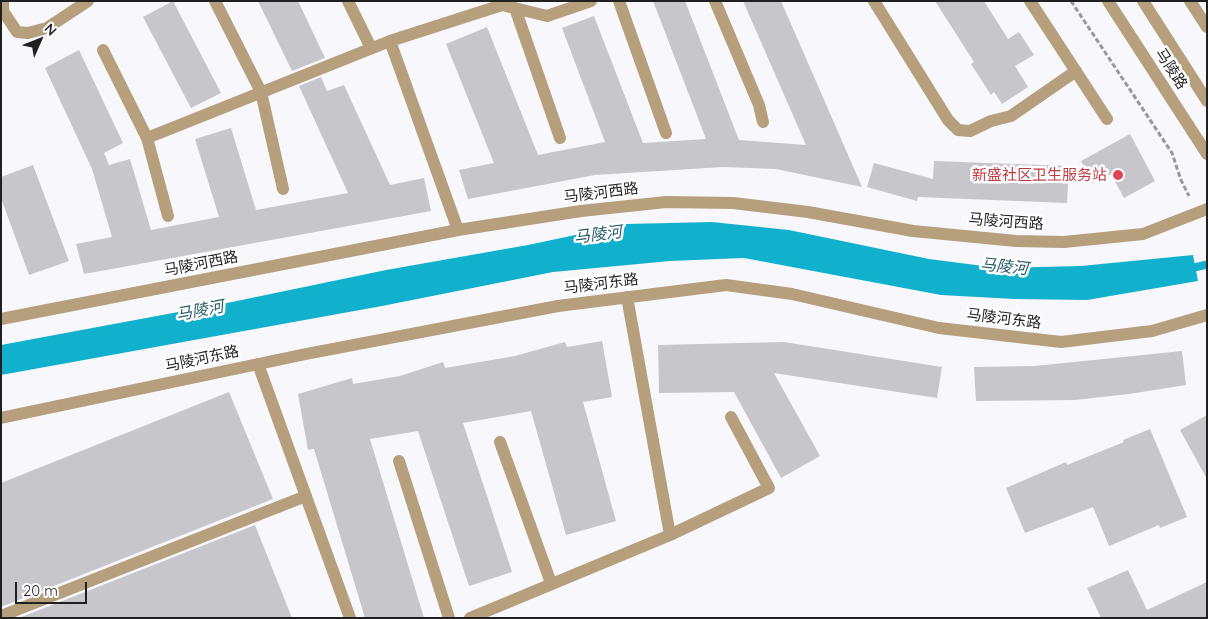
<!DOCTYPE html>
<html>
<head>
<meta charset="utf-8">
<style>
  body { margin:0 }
  #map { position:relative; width:1208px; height:619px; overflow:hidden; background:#f8f7fc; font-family:Quicksand,sans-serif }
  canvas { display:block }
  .frame { position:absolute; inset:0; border:2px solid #201f21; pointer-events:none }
  .north { position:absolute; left:15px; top:15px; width:50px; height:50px; -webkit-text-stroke:4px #fff; paint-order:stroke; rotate:46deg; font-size:14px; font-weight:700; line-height:20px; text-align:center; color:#201f21 }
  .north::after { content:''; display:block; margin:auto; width:18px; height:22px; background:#201f21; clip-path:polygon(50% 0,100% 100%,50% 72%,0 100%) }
  .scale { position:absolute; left:15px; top:582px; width:72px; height:22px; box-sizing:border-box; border:2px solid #201f21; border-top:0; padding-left:6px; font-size:15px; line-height:18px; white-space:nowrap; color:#201f21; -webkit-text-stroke:4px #fff; paint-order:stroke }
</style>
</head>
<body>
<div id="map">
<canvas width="1208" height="619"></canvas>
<div class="frame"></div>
<div class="north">N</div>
<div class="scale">20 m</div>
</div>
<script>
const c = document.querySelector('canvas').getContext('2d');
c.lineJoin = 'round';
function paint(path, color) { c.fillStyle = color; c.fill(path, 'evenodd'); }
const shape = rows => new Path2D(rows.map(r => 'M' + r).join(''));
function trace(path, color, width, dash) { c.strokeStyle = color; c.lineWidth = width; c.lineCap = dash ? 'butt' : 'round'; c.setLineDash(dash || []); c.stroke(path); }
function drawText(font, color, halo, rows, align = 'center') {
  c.font = font + ' Quicksand,"Noto Sans SC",sans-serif'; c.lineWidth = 5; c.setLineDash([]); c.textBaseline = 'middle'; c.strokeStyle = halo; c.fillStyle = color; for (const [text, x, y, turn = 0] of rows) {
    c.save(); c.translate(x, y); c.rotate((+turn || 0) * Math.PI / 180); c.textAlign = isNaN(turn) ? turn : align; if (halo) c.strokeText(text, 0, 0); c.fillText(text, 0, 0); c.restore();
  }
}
paint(shape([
  [712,222,789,230,929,259,999,268,1081,266,1193,255,1198,281,1087,300,1014,299,941,295,744,258,670,261,553,272,382,306,1,375,1,345,232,302,386,270,528,245,627,224]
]), '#11b1ce');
trace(shape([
  [1188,269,1205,265]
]), '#11b1ce', 8);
paint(shape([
  [173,1,221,93,191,108,143,17],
  [258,1,298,1,325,58,292,71],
  [653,1,685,1,739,140,806,145,743,1,781,1,862,187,776,169,723,167,595,175,468,199,459,170,494,163,446,44,487,27,538,155,605,142,562,28,594,16,643,143,706,139],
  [935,1,984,1,1008,39,1019,32,1034,55,1015,66,1028,87,1002,104,994,92,991,95,971,64,974,62],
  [79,50,123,143,104,153,109,165,130,159,151,230,219,217,195,139,231,128,256,210,348,193,299,86,321,77,327,91,344,85,390,185,424,178,431,211,84,274,76,244,112,237,92,169,45,68],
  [1130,134,1155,181,1124,198,1111,174,1093,183,1081,161],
  [934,161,1069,166,1067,203,918,197,917,201,867,187,874,163,933,179],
  [33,165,69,261,29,275,1,198,1,177],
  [602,341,612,397,583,402,616,521,566,535,531,411,463,423,512,572,469,586,418,431,370,439,424,618,365,618,314,449,308,450,298,394,352,378,353,384,400,376,443,362,445,368,515,356,565,342,567,347],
  [784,342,942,367,937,398,774,373,820,456,781,478,734,392,659,393,658,345],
  [1182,351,1186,385,1129,394,1075,400,976,401,974,367,1035,366],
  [229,392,273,499,1,607,1,483],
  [1207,415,1207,479,1180,430],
  [1150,429,1187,517,1160,528,1159,525,1109,546,1093,507,1025,533,1006,488,1066,462,1067,465,1124,442,1123,440],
  [255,525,292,618,19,618],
  [1128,570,1147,610,1207,582,1207,618,1101,618,1087,588]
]), '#c7c6cb');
trace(shape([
  [1071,1,1172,153,1181,180,1189,196]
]), '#99989c', 3, [5, 2.5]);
trace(shape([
  [3,1,3,11,17,32,28,33,47,28,88,1],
  [215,1,261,92,283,189],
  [348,1,371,48],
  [619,1,666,133],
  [715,1,759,105,763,122],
  [874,1,948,120,958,130,970,131,991,121,1011,116,1076,71],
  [1030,1,1107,119],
  [1108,1,1207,154],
  [1143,1,1207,101],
  [1190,1,1207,27],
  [515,8,560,138],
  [390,41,458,230],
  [103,50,147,138,168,216],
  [147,138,390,41,502,5,547,16,591,1],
  [1,319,458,230,581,211,666,202,733,203,808,212,913,231,1016,241,1064,242,1143,234,1207,209],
  [258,364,350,618],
  [1,418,306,354,558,306,726,285,792,294,939,328,1061,342,1152,331,1207,315],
  [500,442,551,583],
  [399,461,449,618],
  [670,535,769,488,731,417],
  [1,616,306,496],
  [470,618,670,535,627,297]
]), '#b59f7c', 12);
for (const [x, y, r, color] of [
  [1118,175,6,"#e0444e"]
]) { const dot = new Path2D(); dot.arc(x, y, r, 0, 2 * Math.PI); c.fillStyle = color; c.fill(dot); trace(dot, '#fff', 2); }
drawText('15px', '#201f21', '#fff', [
  ["马陵路",1171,69,57],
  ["马陵河西路",601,193,-7],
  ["马陵河西路",1006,222,4],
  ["马陵河西路",201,264,-11],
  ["马陵河东路",601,284,-7],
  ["马陵河东路",1004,319,7],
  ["马陵河东路",202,359,-12]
]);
drawText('15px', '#be3a42', '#fff', [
  ["新盛社区卫生服务站",1107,175]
], 'right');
drawText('italic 16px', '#235b67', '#fff', [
  ["马陵河",598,235,-7],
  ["马陵河",1004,267,6],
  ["马陵河",200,311,-11]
]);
</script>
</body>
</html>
